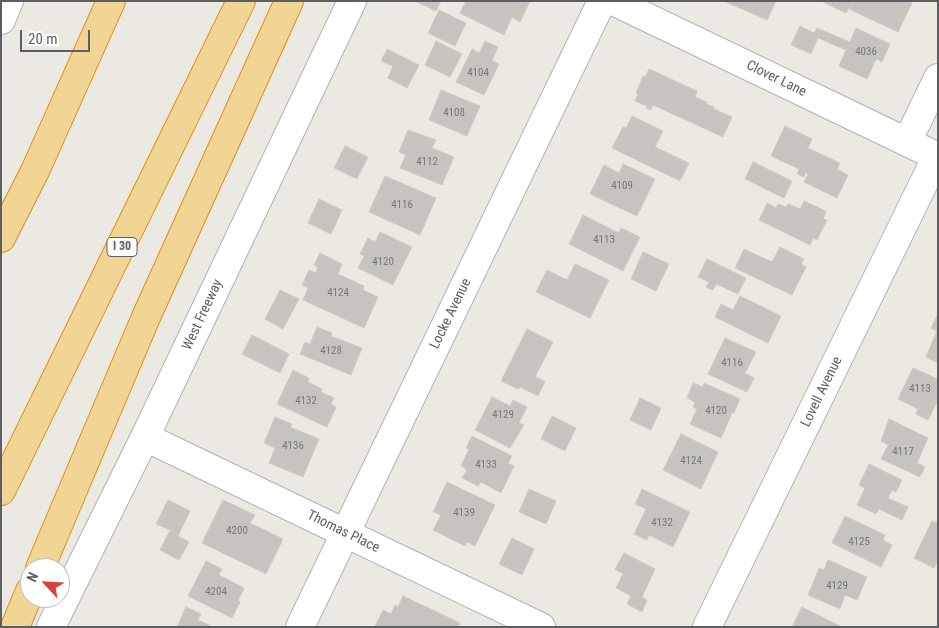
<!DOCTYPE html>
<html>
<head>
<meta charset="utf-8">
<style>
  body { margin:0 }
  #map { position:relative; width:939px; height:628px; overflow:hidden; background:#ece9e3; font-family:"Roboto Condensed",sans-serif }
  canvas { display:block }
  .frame { position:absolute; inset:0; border:2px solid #5b5e62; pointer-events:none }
  .north { position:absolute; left:20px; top:558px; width:50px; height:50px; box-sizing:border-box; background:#fff; border:1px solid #bdbfc0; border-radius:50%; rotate:295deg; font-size:14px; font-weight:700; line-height:20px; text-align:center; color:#5b5e62 }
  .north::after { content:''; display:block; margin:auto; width:18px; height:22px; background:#d6433f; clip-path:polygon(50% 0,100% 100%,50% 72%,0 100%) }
  .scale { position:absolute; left:20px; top:30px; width:70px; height:22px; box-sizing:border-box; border:2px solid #5b5e62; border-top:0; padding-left:6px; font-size:15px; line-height:18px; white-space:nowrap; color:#5b5e62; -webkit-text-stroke:4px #fff; paint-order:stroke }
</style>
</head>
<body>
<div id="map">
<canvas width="939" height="628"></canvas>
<div class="frame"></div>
<div class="north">N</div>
<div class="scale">20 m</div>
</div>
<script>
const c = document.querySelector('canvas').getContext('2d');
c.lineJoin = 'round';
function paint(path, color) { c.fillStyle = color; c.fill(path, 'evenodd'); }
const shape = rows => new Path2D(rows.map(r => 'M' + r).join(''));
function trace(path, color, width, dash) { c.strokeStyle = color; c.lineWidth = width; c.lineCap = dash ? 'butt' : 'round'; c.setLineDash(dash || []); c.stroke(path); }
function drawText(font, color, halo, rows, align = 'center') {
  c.font = font + ' "Roboto Condensed",sans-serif'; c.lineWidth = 5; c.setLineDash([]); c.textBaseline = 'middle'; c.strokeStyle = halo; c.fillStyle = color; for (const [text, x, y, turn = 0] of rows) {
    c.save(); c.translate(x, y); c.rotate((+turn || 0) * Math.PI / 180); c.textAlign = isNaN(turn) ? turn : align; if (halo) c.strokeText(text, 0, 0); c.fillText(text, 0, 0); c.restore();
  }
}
const building = shape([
  [415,1,441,1,436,11,415,1],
  [466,1,530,1,520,22,512,17,504,35,460,13,466,1],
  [724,1,776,1,767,20,724,1],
  [821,1,853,1,846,13,821,1],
  [853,1,907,1,912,3,898,32,849,9,853,1],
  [439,10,466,23,455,46,428,33,439,10],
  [800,26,814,33,817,28,850,42,856,28,890,44,882,62,876,59,867,79,839,66,846,50,818,38,811,54,791,45,800,26],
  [436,41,462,54,450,77,425,65,436,41],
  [485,41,498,47,492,61,499,64,484,95,456,82,472,49,479,53,485,41],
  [387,49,419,65,407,88,388,78,393,66,381,61,387,49],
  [649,69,697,91,695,97,707,102,706,104,714,107,714,109,732,117,723,137,653,105,651,110,646,108,647,106,635,101,638,94,636,93,643,76,645,77,649,69],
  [441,90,480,106,467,136,429,120,441,90],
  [632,116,663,131,655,147,689,163,680,181,612,148,623,127,626,128,632,116],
  [785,126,812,139,808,148,840,163,837,169,848,175,837,198,804,182,808,174,806,173,804,177,797,174,799,169,771,156,785,126],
  [408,130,436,140,432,148,454,157,442,185,400,168,406,155,399,152,408,130],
  [345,146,368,157,357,179,334,168,345,146],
  [753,162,792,181,784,198,745,179,753,162],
  [623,164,655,179,637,216,590,194,604,165,619,173,623,164],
  [385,176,436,198,420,235,369,212,385,176],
  [319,199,342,210,331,234,308,223,319,199],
  [804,201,826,211,823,219,827,220,817,240,813,238,810,245,759,220,767,203,776,208,778,204,786,207,788,204,800,209,804,201],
  [583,215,619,233,621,228,640,237,623,271,569,244,583,215],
  [380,232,412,247,393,285,358,268,364,256,360,254,368,238,375,242,380,232],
  [780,247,804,259,801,264,806,267,792,295,735,268,744,249,772,262,780,247],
  [643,252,669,264,656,291,631,279,643,252],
  [320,253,342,264,338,274,364,286,363,290,378,297,364,328,303,300,308,288,302,285,309,270,316,273,318,267,314,265,320,253],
  [707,259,746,278,738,294,716,284,713,290,706,287,709,282,698,277,707,259],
  [575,264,609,280,590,318,536,292,547,270,567,280,575,264],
  [280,290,299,299,283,329,265,319,280,290],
  [740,296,781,316,768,343,715,317,721,304,733,310,740,296],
  [938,314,938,363,926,357,937,331,931,328,938,314],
  [317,327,332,333,331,336,362,348,351,375,300,354,305,342,310,344,317,327],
  [527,329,553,342,535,377,545,381,538,396,520,387,518,389,501,381,527,329],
  [252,335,289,354,280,373,242,354,252,335],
  [725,338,756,352,745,373,754,378,747,392,708,374,725,338],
  [913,368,938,379,938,400,928,420,916,414,918,409,898,399,913,368],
  [293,370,309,378,308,382,322,389,321,392,334,398,331,404,336,407,327,427,277,404,293,370],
  [693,383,703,387,704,383,740,399,734,413,732,413,721,438,690,424,697,409,693,407,695,402,687,398,693,383],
  [492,397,510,406,513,400,527,407,519,423,524,425,510,448,475,430,492,397],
  [640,398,661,408,651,430,630,420,640,398],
  [552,416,576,428,565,451,541,439,552,416],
  [275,417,292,424,290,427,319,439,303,477,269,463,275,448,264,443,275,417],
  [889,419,928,438,917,463,925,467,920,477,881,459,888,445,881,441,889,419],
  [681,434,718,452,701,489,663,470,681,434],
  [472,436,512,456,508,463,514,466,501,493,481,482,478,486,462,478,467,470,461,466,469,449,466,448,472,436],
  [869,464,902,480,896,492,892,490,888,498,908,507,902,520,879,509,876,514,857,505,865,488,859,485,869,464],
  [447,482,495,505,475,546,467,542,465,546,433,530,441,515,433,512,447,482],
  [529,489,556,501,546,524,519,512,529,489],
  [642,489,690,512,673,547,649,535,647,540,634,534,646,509,635,504,642,489],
  [168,500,190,511,178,536,189,542,179,560,160,550,170,530,156,524,168,500],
  [223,500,255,515,250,523,283,539,266,574,202,543,223,500],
  [845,516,885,535,883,540,892,545,881,567,832,543,845,516],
  [932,521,938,523,938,560,934,568,914,558,932,521],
  [512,538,534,549,522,575,499,564,512,538],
  [624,553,655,569,642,597,647,600,642,612,627,604,631,596,616,588,623,574,615,569,624,553],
  [828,560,867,577,857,600,845,595,840,609,808,595,819,568,824,570,828,560],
  [206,561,222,569,219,575,244,588,238,601,240,602,232,618,188,596,206,561],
  [403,596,460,623,458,627,375,626,383,610,391,614,395,605,398,607,403,596],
  [186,607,201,614,198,620,213,627,177,627,186,607],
  [802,607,840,626,840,627,792,627,802,607]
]);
paint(building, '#c7c4c0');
trace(building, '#d0cbc2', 1);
const street = shape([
  [907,142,938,78],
  [145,437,541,627],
  [300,627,602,1],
  [707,627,937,156]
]);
const secondary = shape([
  [613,1,938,157],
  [1,20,9,1],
  [51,627,145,437,352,1]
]);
const highway = shape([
  [1,238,35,171,111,1],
  [1,491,241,1],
  [40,568,146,317,289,1],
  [15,627,30,591]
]);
trace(street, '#b0b3b7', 30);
trace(secondary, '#afb2b6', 30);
trace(highway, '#d79118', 30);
trace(street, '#fff', 28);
trace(secondary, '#fff', 28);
trace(highway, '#f1d594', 28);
drawText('11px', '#76787a', null, [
  ["4036",866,52],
  ["4104",478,73],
  ["4108",454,113],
  ["4112",427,162],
  ["4109",622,186],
  ["4116",402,205],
  ["4113",604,240],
  ["4120",383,262],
  ["4124",338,293],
  ["4128",331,351],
  ["4116",732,363],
  ["4113",920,389],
  ["4132",306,401],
  ["4120",716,411],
  ["4129",503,415],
  ["4136",293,446],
  ["4117",903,452],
  ["4124",691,461],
  ["4133",486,465],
  ["4139",464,513],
  ["4132",662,523],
  ["4200",237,531],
  ["4125",859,542],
  ["4129",837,586],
  ["4204",216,592]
]);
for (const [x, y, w] of [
  [122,247,30]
]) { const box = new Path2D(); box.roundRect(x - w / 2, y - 9.5, w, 19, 4); c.fillStyle = '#fff'; c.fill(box); trace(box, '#5b5e62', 1); }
drawText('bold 12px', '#5b5e62', null, [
  ["I 30",122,247]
]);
drawText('14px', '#5b5e62', '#fff', [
  ["Clover Lane",776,79,26],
  ["Locke Avenue",451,314,-64],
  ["West Freeway",203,315,-65],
  ["Lovell Avenue",822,392,-64],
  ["Thomas Place",343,532,26]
]);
</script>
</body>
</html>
